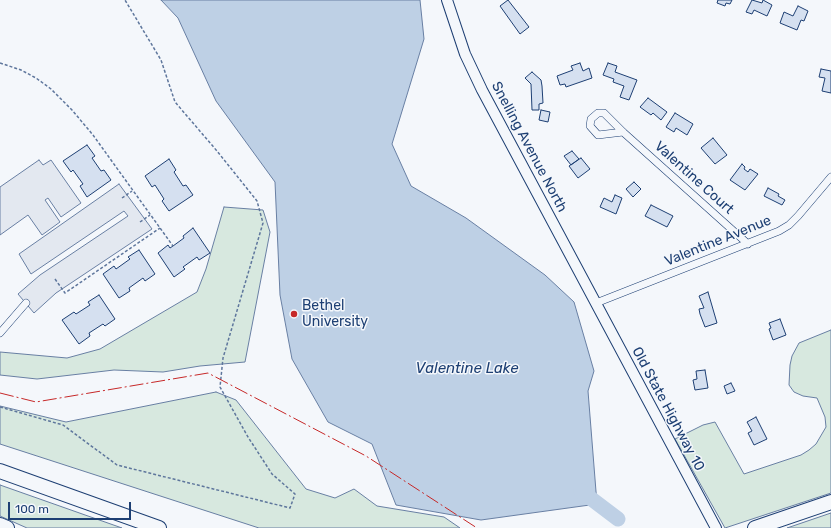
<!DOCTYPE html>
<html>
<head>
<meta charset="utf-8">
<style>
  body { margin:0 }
  #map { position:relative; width:831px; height:528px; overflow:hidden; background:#f4f7fb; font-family:Rubik,sans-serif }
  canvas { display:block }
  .scale { position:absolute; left:8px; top:502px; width:123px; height:18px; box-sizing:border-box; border:2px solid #1d3f73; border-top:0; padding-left:5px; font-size:12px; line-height:14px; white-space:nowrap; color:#1d3f73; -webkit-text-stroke:3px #f4f7fb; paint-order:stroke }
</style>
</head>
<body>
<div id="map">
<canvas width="831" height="528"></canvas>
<div class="scale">100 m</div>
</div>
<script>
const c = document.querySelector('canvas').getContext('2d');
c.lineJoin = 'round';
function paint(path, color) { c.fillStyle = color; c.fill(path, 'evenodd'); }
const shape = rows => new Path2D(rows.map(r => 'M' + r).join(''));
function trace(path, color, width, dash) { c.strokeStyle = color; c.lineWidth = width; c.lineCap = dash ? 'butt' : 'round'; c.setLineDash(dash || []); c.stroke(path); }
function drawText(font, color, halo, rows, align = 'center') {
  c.font = font + ' Rubik,sans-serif'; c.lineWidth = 3; c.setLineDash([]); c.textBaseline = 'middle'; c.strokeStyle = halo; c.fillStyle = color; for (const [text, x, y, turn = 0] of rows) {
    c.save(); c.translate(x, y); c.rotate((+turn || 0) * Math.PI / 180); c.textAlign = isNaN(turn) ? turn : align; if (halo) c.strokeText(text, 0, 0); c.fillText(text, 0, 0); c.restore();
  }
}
const green = shape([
  [224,207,263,210,270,232,245,362,200,366,163,372,114,370,37,379,0,375,0,352,67,358,100,349,197,292,206,269,224,207],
  [831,330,831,493,725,528,675,439,703,425,715,422,744,474,801,455,809,450,816,444,826,427,825,417,817,398,803,396,794,392,789,385,790,365,792,356,799,343,831,330],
  [216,392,236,400,306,489,335,498,354,489,377,506,444,517,460,528,259,528,0,444,0,406,66,422,216,392],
  [0,485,122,528,27,528,0,516,0,485],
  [831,513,831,528,787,528,831,513]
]);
paint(green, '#d7e8df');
trace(green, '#687fa3', 1);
const parking = shape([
  [39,160,43,165,51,160,81,203,61,217,48,198,45,200,60,222,42,235,28,215,0,235,0,187,39,160],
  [119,184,152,229,56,293,34,313,18,294,40,275,128,216,124,211,31,274,19,254,119,184]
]);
paint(parking, '#e3e8f0');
trace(parking, '#687fa3', 1);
const water = shape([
  [161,0,420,0,424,39,392,144,411,186,466,218,545,275,574,302,594,371,588,391,597,504,481,520,396,505,372,444,328,422,292,359,280,295,275,182,216,101,178,18,161,0]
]);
paint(water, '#bed0e5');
trace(water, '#687fa3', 1);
trace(shape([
  [581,491,618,519]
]), '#bed0e5', 15);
const building = shape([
  [508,0,529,27,520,34,500,6,508,0],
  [718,0,732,0,730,4,726,3,725,6,717,3,718,0],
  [752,0,762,3,763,0,772,5,767,16,754,10,752,14,746,12,752,0],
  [798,6,808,11,804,21,801,20,797,30,780,23,784,12,793,16,798,6],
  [580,63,583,71,589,68,592,78,566,87,565,84,560,85,557,76,573,70,571,66,580,63],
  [608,63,617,66,615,72,637,80,629,100,620,97,624,86,613,82,614,79,603,75,608,63],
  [821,69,831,71,831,93,822,91,825,78,819,77,821,69],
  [532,72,541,80,542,86,543,103,539,104,539,110,532,110,531,84,525,78,532,72],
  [648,98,667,112,661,120,653,113,651,115,640,107,648,98],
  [541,110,550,112,548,122,539,120,541,110],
  [675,113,693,124,687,135,676,128,674,132,666,127,675,113],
  [713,138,727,155,715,164,701,148,713,138],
  [87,145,95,156,92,158,101,171,104,170,111,180,87,197,80,186,83,184,73,170,71,172,63,161,87,145],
  [572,151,579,159,571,165,564,156,572,151],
  [581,158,590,169,578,178,569,166,581,158],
  [169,159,176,170,174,172,183,186,186,185,193,195,169,211,162,201,164,199,155,185,152,187,145,176,169,159],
  [742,164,745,167,744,169,748,172,750,169,758,174,745,190,730,180,742,164],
  [634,182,641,189,633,197,626,189,634,182],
  [768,188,779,194,778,196,785,200,782,205,764,196,768,188],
  [615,195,622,198,616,214,600,207,604,198,612,202,615,195],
  [651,205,673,216,667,227,645,216,651,205],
  [193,228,210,253,199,260,197,257,183,267,185,269,174,277,158,253,168,245,170,248,173,246,184,238,183,236,193,228],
  [139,250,155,274,145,281,143,278,129,288,130,291,119,298,103,274,114,266,116,269,130,259,128,257,139,250],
  [708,292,717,323,705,327,700,314,699,309,704,308,699,296,708,292],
  [99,295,115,319,105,326,103,324,89,333,90,336,79,344,62,320,74,312,76,314,90,305,88,302,99,295],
  [780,319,786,335,773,340,769,329,771,328,769,323,780,319],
  [705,370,708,388,695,390,693,380,697,379,696,371,705,370],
  [731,383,735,391,727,394,724,386,731,383],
  [756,417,767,439,754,445,748,433,752,431,747,422,756,417]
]);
paint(building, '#d5e0f0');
trace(building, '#1d3f73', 1);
const street = shape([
  [623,132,598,135,590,126,591,119,598,113,604,113,623,132,748,244],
  [596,303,779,231,789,225,798,216,831,177],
  [0,333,26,303]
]);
const secondary = shape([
  [447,0,465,54,482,90,716,528]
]);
const highway = shape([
  [0,471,159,528],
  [0,525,7,528],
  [755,528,831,502]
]);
trace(street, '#1d3f73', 8);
trace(secondary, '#1d3f73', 12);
trace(highway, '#1d3f73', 16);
trace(shape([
  [0,63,21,70,36,78,51,89,72,110,93,135,173,246],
  [122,198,132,191],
  [140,222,150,215],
  [55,279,65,293,160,228],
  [0,407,63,425,117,465,290,508,295,494,272,474,248,437,220,387,223,358,263,223,257,201,217,151,175,102,161,60,125,0]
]), '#5e769c', 1.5, [3, 2]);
trace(street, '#f4f7fb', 7);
trace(secondary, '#f4f7fb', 10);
trace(highway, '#f4f7fb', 14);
trace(shape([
  [0,393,36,402,208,373,366,456,477,528]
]), '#c62828', 1, [14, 3, 2, 3]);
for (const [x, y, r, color] of [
  [294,314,4,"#c62828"]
]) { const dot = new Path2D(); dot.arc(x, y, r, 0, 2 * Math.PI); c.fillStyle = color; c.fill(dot); trace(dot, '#f4f7fb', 1.5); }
drawText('14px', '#1d3f73', '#f4f7fb', [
  ["Snelling Avenue North",529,147,62],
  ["Valentine Court",694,178,42],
  ["Valentine Avenue",718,241,-22],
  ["Old State Highway 10",668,409,62]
]);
drawText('14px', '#1d3f73', '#f4f7fb', [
  ["Bethel",302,306],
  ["University",302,322]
], 'left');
drawText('italic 15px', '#1d3f73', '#f4f7fb', [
  ["Valentine Lake",467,369]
]);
</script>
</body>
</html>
